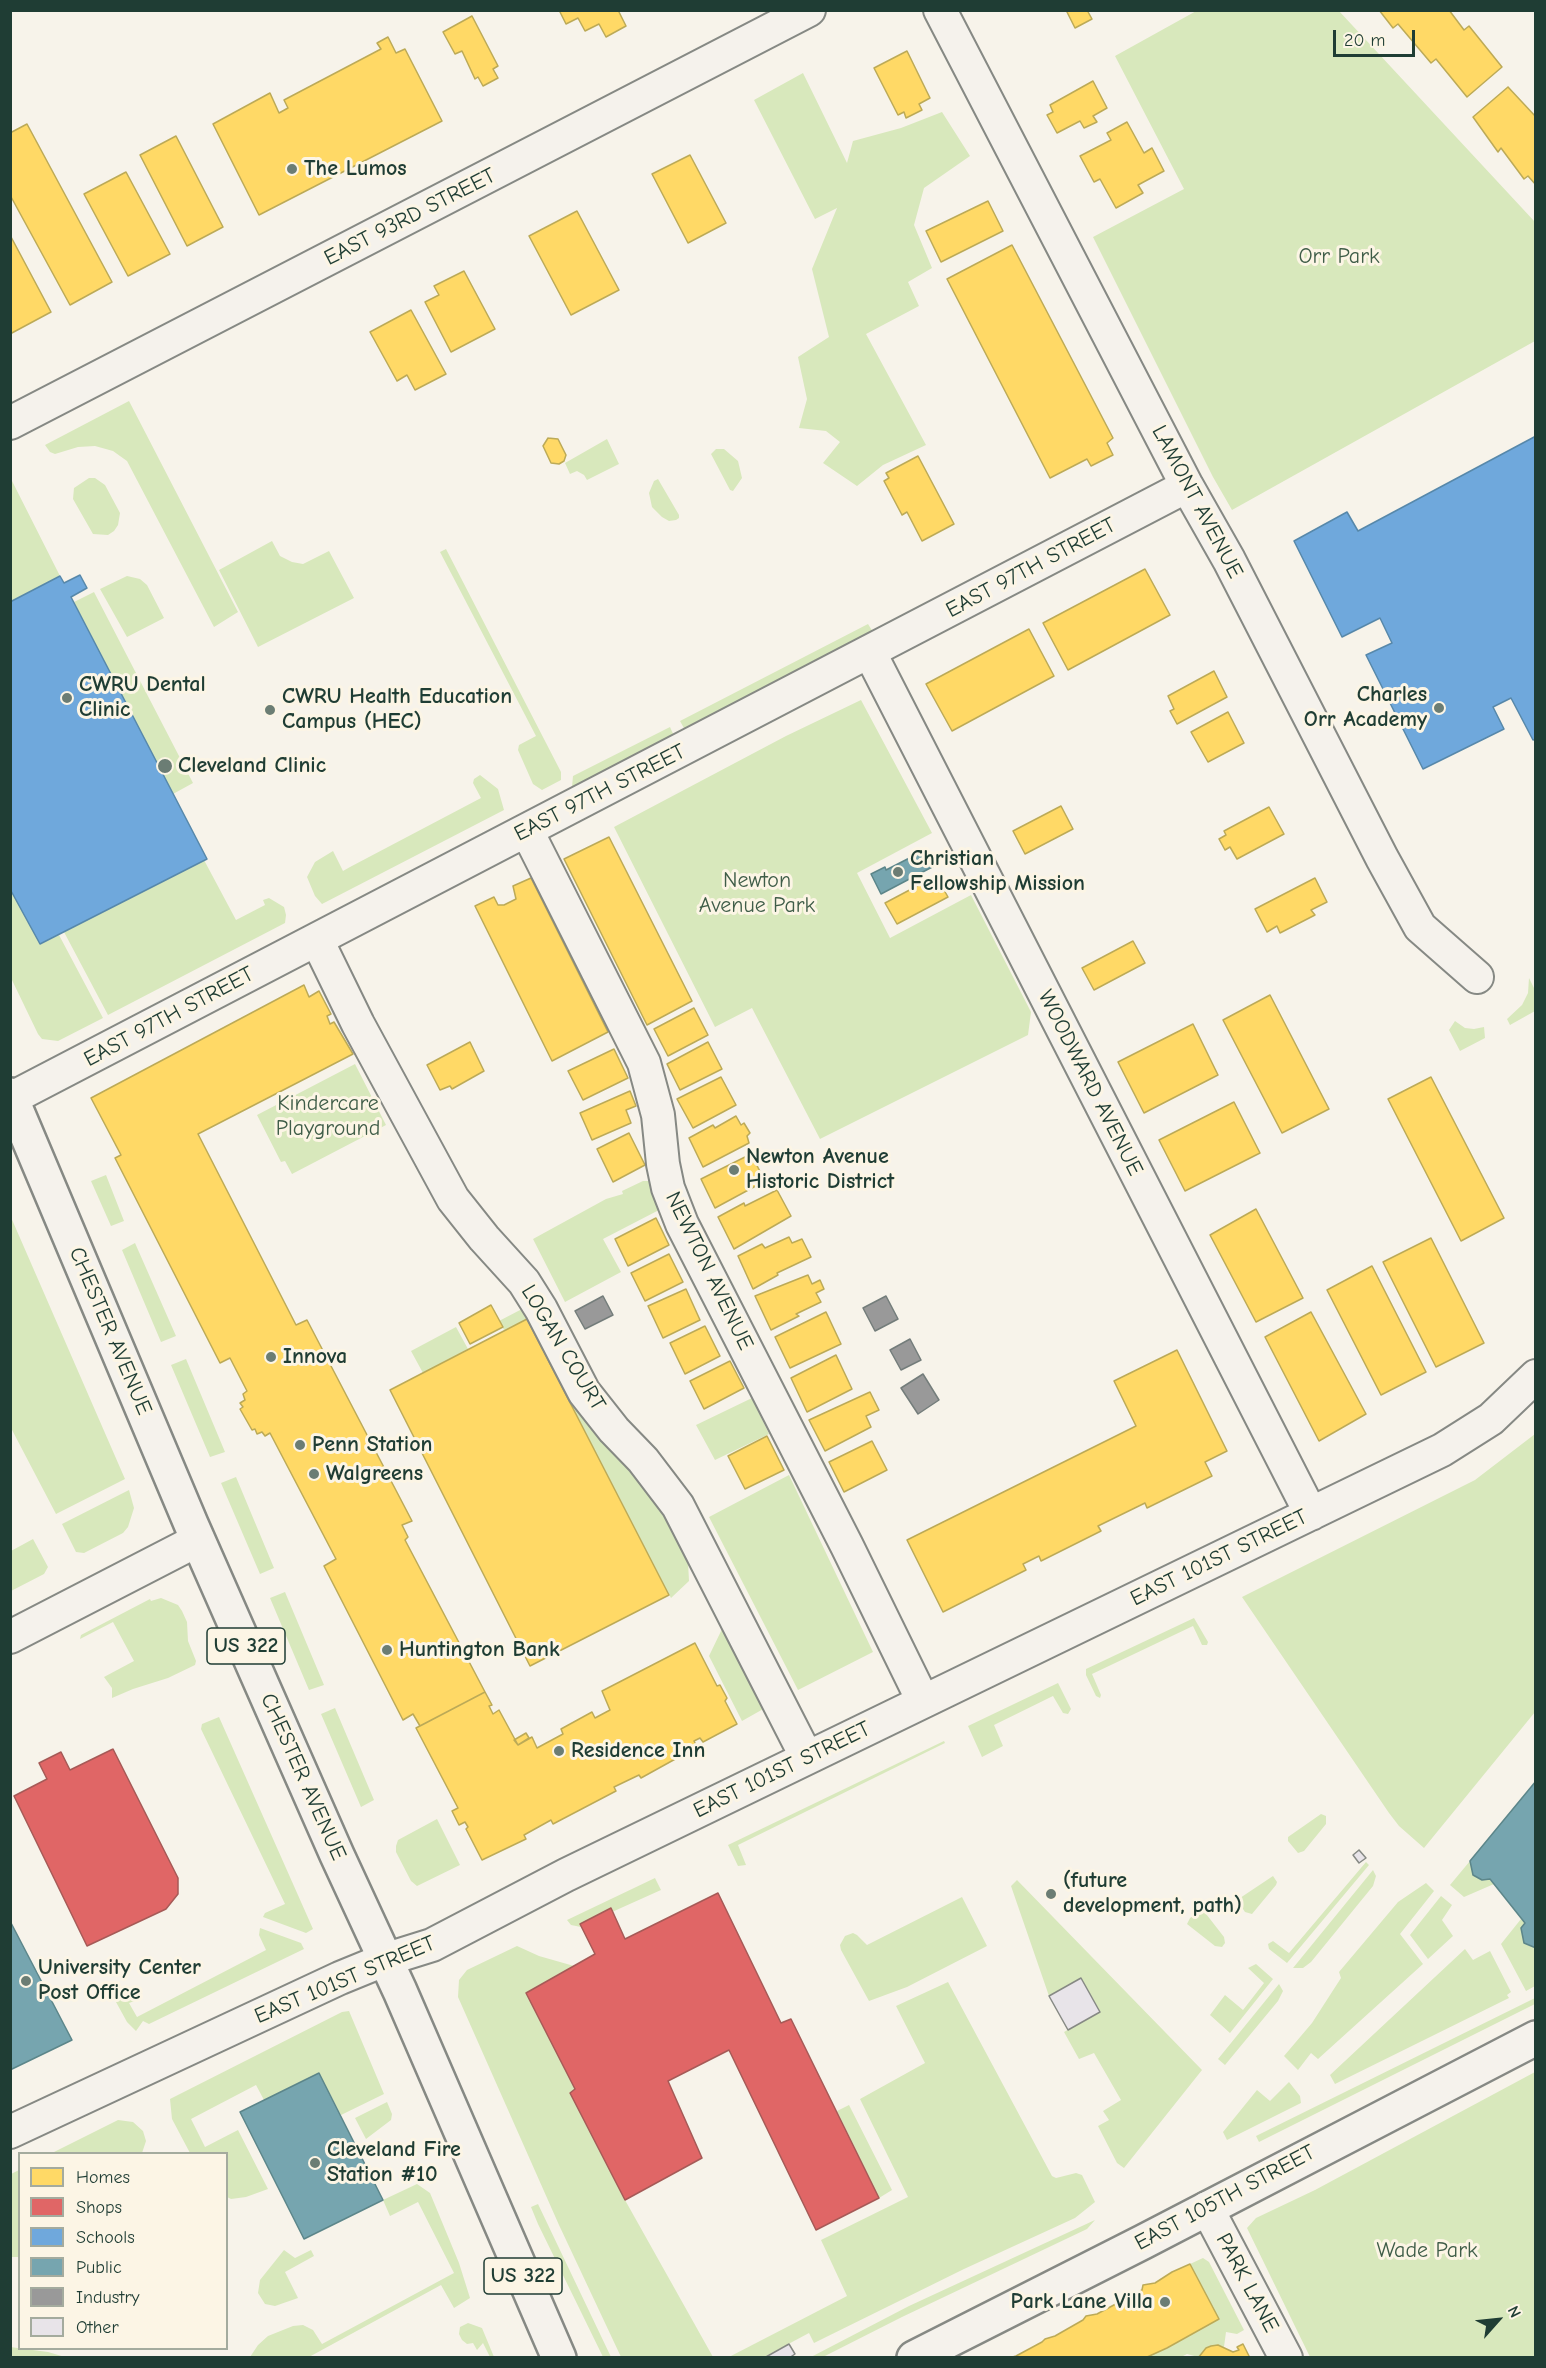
<!DOCTYPE html>
<html>
<head>
<meta charset="utf-8">
<style>
  body { margin:0 }
  #map { position:relative; width:1546px; height:2368px; overflow:hidden; background:#f7f3ea; font-family:"Comic Neue",sans-serif }
  canvas { display:block }
  .frame { position:absolute; inset:0; border:12px solid #1f3d34; pointer-events:none }
  .legend { position:absolute; left:18px; top:2152px; width:210px; height:198px; box-sizing:border-box; background:#fcf5e5; border:2px solid #a4ab9e; margin:0; padding:8px 10px; list-style:none; font-size:18px; color:#1f3d34 }
  .legend li { display:flex; align-items:center; gap:12px; height:30px }
  .legend b { width:30px; border:2px solid #a4ab9e }
  .north { position:absolute; left:1468px; top:2290px; width:60px; height:60px; -webkit-text-stroke:4px #fcf5e5; paint-order:stroke; rotate:63deg; font-size:16px; font-weight:700; line-height:24px; text-align:center; color:#1f3d34 }
  .north::after { content:''; display:block; margin:auto; width:21px; height:27px; background:#1f3d34; clip-path:polygon(50% 0,100% 100%,50% 72%,0 100%) }
  .scale { position:absolute; left:1333px; top:30px; width:82px; height:27px; box-sizing:border-box; border:3px solid #1f3d34; border-top:0; padding-left:8px; font-size:18px; line-height:21px; white-space:nowrap; color:#1f3d34; -webkit-text-stroke:4px #fcf5e5; paint-order:stroke }
</style>
</head>
<body>
<div id="map">
<canvas width="1546" height="2368"></canvas>
<div class="frame"></div>
<ul class="legend">
<li><b style="height:16px;background:#ffd966"></b>Homes</li>
<li><b style="height:16px;background:#e06666"></b>Shops</li>
<li><b style="height:16px;background:#6fa8dc"></b>Schools</li>
<li><b style="height:16px;background:#76a5af"></b>Public</li>
<li><b style="height:16px;background:#999"></b>Industry</li>
<li><b style="height:16px;background:#e8e4e9"></b>Other</li>
</ul>
<div class="north">N</div>
<div class="scale">20 m</div>
</div>
<script>
const c = document.querySelector('canvas').getContext('2d');
c.lineJoin = 'round';
function paint(path, color) { c.fillStyle = color; c.fill(path, 'evenodd'); }
const shape = rows => new Path2D(rows.map(r => 'M' + r).join(''));
function trace(path, color, width, dash) { c.strokeStyle = color; c.lineWidth = width; c.lineCap = dash ? 'butt' : 'round'; c.setLineDash(dash || []); c.stroke(path); }
function drawText(font, color, halo, rows, align = 'center') {
  c.font = font + ' "Comic Neue",sans-serif'; c.lineWidth = 6; c.setLineDash([]); c.textBaseline = 'middle'; c.strokeStyle = halo; c.fillStyle = color; for (const [text, x, y, turn = 0] of rows) {
    c.save(); c.translate(x, y); c.rotate((+turn || 0) * Math.PI / 180); c.textAlign = isNaN(turn) ? turn : align; if (halo) c.strokeText(text, 0, 0); c.fillText(text, 0, 0); c.restore();
  }
}
paint(shape([
  [1198,10,1339,11,1535,222,1535,341,1232,510,1213,477,1093,237,1184,189,1115,56],
  [803,73,847,163,853,141,901,128,942,112,970,156,924,188,914,225,932,268,908,282,919,306,866,334,926,445,883,465,857,486,823,463,840,442,826,431,799,428,807,399,798,357,829,337,812,269,837,208,815,219,754,100],
  [129,401,238,612,214,627,127,461,113,451,95,446,78,447,55,454,50,452,45,445],
  [607,439,619,464,587,480,584,475,577,471,570,474,565,463],
  [716,449,724,449,738,461,742,478,733,491,730,490,711,454],
  [10,477,60,576,11,602,10,602],
  [89,478,95,478,105,485,120,513,118,525,114,531,108,535,93,534,73,499,74,488],
  [658,479,679,515,679,518,676,520,669,521,662,517,652,507,649,493,654,481],
  [272,541,280,556,292,562,303,564,329,551,354,598,258,647,219,570],
  [446,549,561,772,561,780,542,790,533,784,518,750,519,745,536,736,440,552],
  [127,576,140,579,147,585,164,618,127,637,100,589],
  [94,592,193,783,173,794,74,602],
  [868,624,873,632,685,730,680,721],
  [861,700,932,833,857,873,890,938,971,895,1031,1012,1028,1035,820,1139,752,1008,715,1027,614,827,786,736],
  [670,727,674,736,572,787,573,776],
  [480,775,498,789,504,810,322,904,315,896,307,877,315,862,333,851,343,871,350,867,481,798,473,783,474,779],
  [204,860,236,920,265,905,263,900,269,898,284,907,286,915,285,923,108,1015,64,932],
  [11,889,40,944,59,935,103,1018,58,1041,42,1039,38,1034,11,978],
  [1529,978,1535,990,1535,1011,1510,1025,1507,1019,1522,1005,1528,993],
  [1455,1021,1465,1028,1474,1029,1484,1027,1485,1038,1460,1051,1449,1030],
  [355,1064,386,1125,292,1174,285,1161,281,1162,257,1115],
  [106,1175,124,1221,111,1226,91,1181],
  [643,1181,650,1181,659,1210,603,1239,621,1272,565,1302,533,1239,606,1199,623,1194,622,1191],
  [10,1215,125,1479,56,1514,11,1428],
  [135,1243,176,1336,161,1342,122,1250],
  [522,1309,618,1456,653,1494,682,1548,688,1562,689,1581,671,1598,527,1319,504,1330,499,1321],
  [456,1327,468,1349,423,1373,411,1351],
  [186,1359,225,1452,210,1457,171,1365],
  [752,1398,769,1434,715,1460,696,1425],
  [1535,1434,1535,1712,1424,1848,1399,1826,1389,1813,1242,1597,1475,1480],
  [789,1475,873,1652,798,1690,709,1517],
  [236,1477,274,1568,260,1574,221,1483],
  [129,1490,134,1508,128,1527,123,1533,84,1553,76,1552,62,1524],
  [33,1539,48,1567,44,1574,11,1591,11,1551],
  [285,1592,324,1685,309,1690,270,1598],
  [161,1598,178,1605,182,1611,187,1622,188,1641,196,1661,195,1665,168,1678,133,1689,112,1698,112,1688,104,1677,134,1661,113,1622,80,1639,81,1635,150,1599,151,1601],
  [1194,1618,1208,1642,1207,1645,1202,1645,1193,1626,1092,1674,1101,1695,1100,1698,1096,1696,1086,1675,1086,1669],
  [723,1627,765,1708,742,1721,709,1656],
  [1058,1683,1071,1709,1068,1714,1063,1713,1053,1696,994,1725,1003,1746,982,1757,968,1726],
  [335,1708,374,1800,361,1807,321,1714],
  [219,1717,313,1929,306,1933,263,1917,265,1913,285,1904,201,1729,202,1724],
  [944,1741,945,1743,738,1845,746,1865,738,1866,728,1845],
  [1321,1814,1326,1816,1326,1824,1304,1851,1298,1853,1288,1841,1288,1837],
  [437,1819,460,1865,417,1886,411,1881,396,1852,396,1846,398,1840],
  [1470,1861,1494,1884,1464,1897,1450,1885],
  [1366,1862,1369,1865,1287,1963,1269,1949,1268,1944,1273,1941,1289,1953],
  [1373,1870,1376,1876,1373,1886,1311,1962,1303,1968,1293,1968],
  [1273,1876,1277,1882,1276,1885,1252,1914,1245,1912,1239,1903,1240,1898],
  [655,1878,661,1890,612,1912,610,1909,580,1924,581,1927,571,1925,567,1920],
  [1017,1880,1202,2070,1124,2168,1117,2163,1098,2126,1109,2120,1103,2111,1121,2100,1094,2053,1079,2059,1064,2032,1100,2011,1081,1978,1049,1996,1011,1886],
  [1426,1883,1434,1891,1400,1934,1423,1964,1318,2059,1311,2053,1298,2070,1284,2056,1312,2023,1341,1978,1339,1972,1398,1902],
  [1441,1896,1452,1905,1442,1920,1453,1936,1428,1959,1410,1935],
  [962,1897,987,1946,907,1987,869,2001,841,1950,840,1945,845,1936,853,1933,857,1935,867,1945],
  [1203,1910,1224,1937,1225,1943,1222,1947,1215,1946,1187,1924,1190,1918],
  [1521,1919,1525,1923,1521,1928,1524,1943,1535,1948,1535,1986,1526,1991,1501,1944],
  [260,1928,301,1943,304,1949,149,2024,143,2021,136,2031,127,2022,116,2002,118,2000,139,1990,142,1994,140,1999,129,2003,137,2017,266,1950,259,1935],
  [517,1946,539,1956,574,1966,526,1993,575,2089,570,2093,584,2120,625,2200,713,2357,621,2357,559,2225,458,1997,459,1980,467,1970],
  [1465,1949,1473,1960,1490,1951,1511,1992,1507,1995,1509,1998,1335,2084,1330,2075],
  [1256,1964,1273,1979,1230,2033,1210,2015,1225,1995,1243,2010,1264,1983,1248,1968],
  [948,1982,1052,2176,1056,2178,1076,2173,1082,2175,1095,2202,1075,2218,964,2269,814,2343,809,2333,764,2357,729,2357,847,2296,821,2240,908,2197,860,2099,925,2063,896,2006],
  [1279,1984,1283,1991,1278,2001,1225,2065,1218,2059],
  [1535,1998,1535,2004,1259,2142,1256,2136],
  [349,2011,384,2094,341,2115,319,2073,264,2100,256,2085,191,2119,205,2147,238,2130,268,2189,246,2197,231,2199,227,2197,226,2154,190,2153,172,2119,170,2099,342,2012],
  [1535,2072,1535,2357,1310,2357,1247,2228,1256,2218,1315,2190],
  [1289,2082,1300,2096,1301,2103,1227,2140,1223,2132,1257,2090,1270,2101],
  [387,2102,392,2114,391,2120,366,2139,355,2118],
  [849,2105,892,2190,879,2198,837,2111],
  [118,2120,133,2122,143,2131,146,2141,142,2153,52,2153],
  [19,2170,19,2257,11,2257,11,2174],
  [417,2184,430,2193,459,2263,470,2298,454,2308,441,2285,309,2357,250,2357,258,2345,268,2336,293,2326,303,2325,313,2330,322,2344,454,2273,418,2202,390,2216,383,2200],
  [538,2204,611,2357,603,2357,538,2224,531,2207],
  [1095,2220,1087,2229,902,2317,823,2357,811,2357,909,2306],
  [284,2250,295,2258,311,2250,314,2256,285,2272,298,2298,275,2306,265,2304,258,2293,260,2280],
  [1203,2258,1209,2262,1244,2330,1237,2334,1226,2332,1224,2347,1218,2345,1206,2348,1198,2357,1187,2354,1181,2357,1145,2358,1190,2264],
  [468,2323,482,2328,494,2357,490,2357,483,2343,477,2350,473,2343,467,2344,462,2340,459,2334,460,2327],
  [10,2347,48,2352,65,2357,11,2357]
]), '#d8e8bc');
const homes = shape([
  [559,10,618,10,626,26,606,37,599,24,585,31,578,18,566,24,559,10],
  [1066,10,1087,10,1092,19,1075,28,1066,10],
  [1379,10,1449,10,1464,30,1469,26,1502,67,1467,97,1436,59,1431,63,1398,24,1393,28,1379,10],
  [472,16,498,66,493,69,498,78,483,86,478,77,475,79,462,51,455,54,443,32,472,16],
  [388,37,396,53,405,49,442,121,259,215,213,124,270,93,279,113,288,108,284,100,381,49,377,43,388,37],
  [907,51,930,98,919,104,922,110,906,118,904,112,898,115,874,68,907,51],
  [1093,81,1107,108,1093,116,1097,122,1084,128,1080,121,1057,133,1047,115,1053,112,1050,105,1093,81],
  [1508,87,1536,117,1536,185,1528,176,1524,179,1501,148,1498,152,1473,117,1508,87],
  [1127,122,1144,153,1152,148,1164,171,1138,185,1143,193,1116,208,1100,179,1094,182,1080,156,1111,140,1107,133,1127,122],
  [27,124,112,282,70,305,10,195,10,133,27,124],
  [176,136,223,227,187,246,140,155,176,136],
  [690,155,726,223,688,243,652,174,690,155],
  [126,172,170,254,128,276,84,194,126,172],
  [988,201,1003,231,941,262,926,231,988,201],
  [577,211,619,290,571,315,529,236,577,211],
  [10,235,51,312,10,334,10,235],
  [1012,245,1113,438,1107,443,1113,455,1091,466,1087,459,1050,478,947,279,1012,245],
  [464,271,495,329,451,352,425,302,439,295,434,286,464,271],
  [411,310,446,374,415,390,407,375,397,381,370,332,411,310],
  [548,438,558,439,566,455,564,461,559,464,551,463,543,446,548,438],
  [918,456,954,524,922,541,907,512,902,515,884,481,889,478,886,473,918,456],
  [1145,569,1170,615,1068,670,1043,623,1145,569],
  [1029,629,1054,676,952,731,926,684,1029,629],
  [1214,671,1227,697,1177,724,1170,711,1174,709,1168,696,1214,671],
  [1228,712,1244,743,1208,762,1191,732,1228,712],
  [1061,806,1073,829,1025,854,1013,831,1061,806],
  [1269,807,1284,834,1237,859,1230,847,1225,850,1219,839,1226,835,1224,831,1269,807],
  [609,837,692,1001,647,1025,564,859,609,837],
  [936,876,948,897,897,924,885,903,936,876],
  [531,878,608,1032,552,1061,475,906,494,897,498,905,504,905,516,899,513,886,531,878],
  [1315,878,1327,902,1311,910,1315,915,1280,933,1277,926,1267,932,1255,909,1315,878],
  [1133,941,1145,963,1094,990,1082,968,1133,941],
  [304,985,309,997,319,991,331,1014,327,1016,330,1024,334,1022,353,1054,198,1134,296,1325,307,1320,412,1521,402,1525,408,1537,405,1540,485,1692,420,1726,413,1714,403,1720,324,1566,336,1559,270,1433,265,1436,262,1432,257,1434,255,1429,252,1430,240,1409,243,1407,240,1403,245,1400,243,1394,247,1391,230,1358,220,1363,115,1158,121,1155,91,1098,304,985],
  [1270,995,1329,1109,1282,1133,1223,1020,1270,995],
  [694,1008,708,1035,668,1056,654,1029,694,1008],
  [1193,1024,1218,1075,1144,1113,1118,1062,1193,1024],
  [470,1042,484,1071,452,1089,450,1086,440,1090,427,1065,470,1042],
  [708,1042,722,1069,680,1090,667,1064,708,1042],
  [614,1049,628,1078,583,1100,568,1071,614,1049],
  [721,1077,736,1105,693,1128,677,1099,721,1077],
  [1431,1077,1504,1218,1461,1241,1388,1099,1431,1077],
  [630,1091,636,1106,626,1110,631,1123,592,1140,580,1113,630,1091],
  [1234,1102,1260,1153,1185,1191,1159,1140,1234,1102],
  [736,1116,741,1125,744,1123,750,1133,747,1136,749,1143,703,1167,689,1138,713,1125,715,1128,736,1116],
  [629,1133,645,1165,613,1182,597,1149,629,1133],
  [751,1154,765,1181,715,1208,701,1179,751,1154],
  [777,1190,791,1216,734,1249,718,1217,744,1203,745,1206,777,1190],
  [1256,1209,1303,1298,1256,1322,1210,1235,1256,1209],
  [656,1218,669,1245,628,1266,615,1239,656,1218],
  [789,1237,792,1243,802,1239,811,1257,777,1273,778,1275,753,1289,738,1256,762,1244,765,1248,789,1237],
  [1431,1238,1484,1343,1436,1367,1383,1262,1431,1238],
  [669,1254,683,1282,645,1301,631,1273,669,1254],
  [1372,1266,1426,1372,1381,1395,1327,1290,1372,1266],
  [808,1275,812,1284,820,1280,824,1289,816,1293,821,1302,796,1314,799,1316,771,1330,755,1296,808,1275],
  [686,1289,700,1320,663,1338,648,1306,686,1289],
  [491,1305,503,1327,470,1344,459,1323,491,1305],
  [826,1312,841,1344,790,1368,775,1337,826,1312],
  [1311,1312,1366,1414,1319,1441,1265,1337,1311,1312],
  [527,1319,669,1595,530,1666,390,1390,527,1319],
  [705,1326,720,1356,685,1374,670,1343,705,1326],
  [1177,1350,1227,1451,1205,1462,1212,1476,1147,1508,1145,1503,1098,1526,1101,1531,1041,1561,1039,1556,1023,1564,1026,1570,943,1612,907,1540,1136,1426,1114,1381,1177,1350],
  [836,1355,852,1389,807,1412,791,1378,836,1355],
  [730,1361,744,1388,704,1409,690,1381,730,1361],
  [870,1392,879,1410,866,1416,871,1427,825,1451,809,1420,870,1392],
  [767,1436,784,1470,745,1489,728,1456,767,1436],
  [872,1441,887,1470,844,1492,829,1462,872,1441],
  [695,1643,717,1686,720,1685,727,1698,725,1701,737,1724,703,1742,700,1738,694,1741,697,1747,641,1778,639,1775,614,1787,616,1791,553,1824,551,1820,524,1835,526,1839,482,1860,466,1829,468,1827,465,1822,459,1825,452,1811,458,1808,416,1728,485,1692,492,1705,489,1706,493,1714,499,1710,518,1745,532,1737,537,1748,563,1734,561,1729,592,1712,595,1718,610,1710,602,1691,695,1643],
  [526,1733,529,1738,518,1745,514,1740,526,1733],
  [1190,2264,1219,2319,1167,2348,1145,2358,1009,2358,1016,2356,1042,2342,1045,2339,1055,2336,1083,2320,1086,2316,1097,2314,1142,2290,1143,2285,1155,2283,1172,2272,1190,2264],
  [1243,2344,1250,2358,1198,2358,1206,2348,1211,2346,1218,2345,1233,2352,1239,2350,1237,2347,1243,2344]
]);
paint(homes, '#ffd966');
trace(homes, '#bcaa57', 1.5);
const shops = shape([
  [113,1749,178,1878,178,1894,166,1909,87,1946,14,1796,47,1779,39,1763,61,1752,70,1770,113,1749],
  [718,1893,781,2023,791,2019,879,2198,816,2230,729,2050,668,2081,702,2158,625,2200,570,2093,575,2089,526,1993,595,1954,580,1924,611,1908,625,1939,718,1893]
]);
paint(shops, '#e06666');
trace(shops, '#a65a57', 1.5);
const schools = shape([
  [1536,436,1536,739,1533,740,1511,698,1493,707,1504,729,1423,769,1366,655,1392,643,1380,618,1342,637,1294,541,1347,512,1358,531,1536,436],
  [80,575,87,588,71,597,207,859,40,944,10,889,10,602,60,576,64,583,80,575]
]);
paint(schools, '#6fa8dc');
trace(schools, '#5788aa', 1.5);
const public = shape([
  [927,849,936,865,881,894,871,874,885,867,886,870,927,849],
  [1536,1781,1536,1948,1524,1943,1521,1928,1525,1923,1490,1879,1482,1880,1473,1875,1470,1861,1536,1781],
  [10,1921,72,2040,10,2070,10,1921],
  [319,2073,383,2200,304,2239,240,2112,319,2073]
]);
paint(public, '#76a5af');
trace(public, '#5c868a', 1.5);
const industry = shape([
  [603,1296,613,1315,585,1329,575,1311,603,1296],
  [886,1296,898,1319,875,1331,863,1308,886,1296],
  [910,1339,921,1360,901,1370,890,1350,910,1339],
  [923,1374,939,1400,918,1414,901,1388,923,1374]
]);
paint(industry, '#999');
trace(industry, '#747d7b', 1.5);
const building = shape([
  [1359,1850,1366,1858,1359,1863,1353,1855,1359,1850],
  [1081,1978,1100,2012,1068,2030,1049,1996,1081,1978],
  [789,2344,795,2354,789,2358,764,2358,789,2344]
]);
paint(building, '#e8e4e9');
trace(building, '#868984', 1.5);
const minor = shape([
  [940,10,1187,486,1229,560,1382,858,1420,927,1477,977],
  [10,423,809,10],
  [870,653,1311,1514],
  [527,831,644,1063,658,1115,663,1164,668,1188,682,1224,847,1546,923,1701],
  [317,940,358,1024,453,1199,484,1238,524,1282,541,1309,584,1392,614,1430,643,1460,678,1506,807,1758],
  [12,1098,1187,486],
  [10,1637,198,1540],
  [10,2132,340,1978,384,1960,432,1945,566,1875,1442,1450,1491,1419,1536,1376],
  [1207,2208,1286,2358]
]);
const secondary = shape([
  [914,2358,1143,2242,1536,2038]
]);
const primary = shape([
  [10,1095,191,1524,337,1855,400,1991,559,2358]
]);
trace(minor, '#868984', 36);
trace(secondary, '#868984', 38);
trace(primary, '#868984', 38);
trace(minor, '#f5f2ec', 32);
trace(secondary, '#f5f2ec', 33);
trace(primary, '#f5f2ec', 33);
for (const [x, y, r, color] of [
  [292,169,6,"#6b7d74"],
  [67,698,6,"#6b7d74"],
  [1439,708,6,"#6b7d74"],
  [270,710,6,"#6b7d74"],
  [165,766,8,"#6b7d74"],
  [898,872,6,"#6b7d74"],
  [734,1170,6,"#6b7d74"],
  [271,1357,6,"#6b7d74"],
  [300,1445,6,"#6b7d74"],
  [314,1474,6,"#6b7d74"],
  [387,1650,6,"#6b7d74"],
  [559,1751,6,"#6b7d74"],
  [1051,1894,6,"#6b7d74"],
  [26,1981,6,"#6b7d74"],
  [315,2163,6,"#6b7d74"],
  [1165,2302,6,"#6b7d74"]
]) { const dot = new Path2D(); dot.arc(x, y, r, 0, 2 * Math.PI); c.fillStyle = color; c.fill(dot); trace(dot, '#fcf5e5', 2); }
for (const [x, y, w] of [
  [246,1646,78],
  [523,2276,78]
]) { const box = new Path2D(); box.roundRect(x - w / 2, y - 18, w, 36, 4.5); c.fillStyle = '#fcf5e5'; c.fill(box); trace(box, '#1f3d34', 1.5); }
drawText('bold 21px', '#1f3d34', null, [
  ["US 322",246,1646],
  ["US 322",523,2276]
]);
drawText('bold 22px', '#1f3d34', '#fcf5e5', [
  ["The Lumos",304,169],
  ["CWRU Dental",79,685],
  ["Clinic",79,710],
  ["Charles",1427,695,"right"],
  ["Orr Academy",1427,720,"right"],
  ["CWRU Health Education",282,697],
  ["Campus (HEC)",282,722],
  ["Cleveland Clinic",178,766],
  ["Christian",910,859],
  ["Fellowship Mission",910,884],
  ["Newton Avenue",746,1157],
  ["Historic District",746,1182],
  ["Innova",283,1357],
  ["Penn Station",312,1445],
  ["Walgreens",326,1474],
  ["Huntington Bank",399,1650],
  ["Residence Inn",571,1751],
  ["(future",1063,1881],
  ["development, path)",1063,1906],
  ["University Center",38,1968],
  ["Post Office",38,1993],
  ["Cleveland Fire",327,2150],
  ["Station #10",327,2175],
  ["Park Lane Villa",1153,2302,"right"]
], 'left');
drawText('22px', '#1f3d34', '#fcf5e5', [
  ["EAST 93RD STREET",410,217,-27],
  ["LAMONT AVENUE",1197,502,62],
  ["EAST 97TH STREET",1031,568,-28],
  ["EAST 97TH STREET",600,793,-27],
  ["EAST 97TH STREET",169,1017,-28],
  ["WOODWARD AVENUE",1090,1083,63],
  ["NEWTON AVENUE",709,1271,64],
  ["CHESTER AVENUE",110,1331,67],
  ["LOGAN COURT",563,1348,59],
  ["EAST 101ST STREET",1219,1558,-26],
  ["EAST 101ST STREET",782,1770,-26],
  ["CHESTER AVENUE",303,1777,66],
  ["EAST 101ST STREET",345,1980,-23],
  ["EAST 105TH STREET",1225,2198,-28],
  ["PARK LANE",1247,2283,62]
]);
drawText('22px', '#3f5d48', '#fcf5e5', [
  ["Orr Park",1339,257],
  ["Newton",757,881],
  ["Avenue Park",757,906],
  ["Kindercare",328,1104],
  ["Playground",328,1129],
  ["Wade Park",1427,2251]
]);
</script>
</body>
</html>
